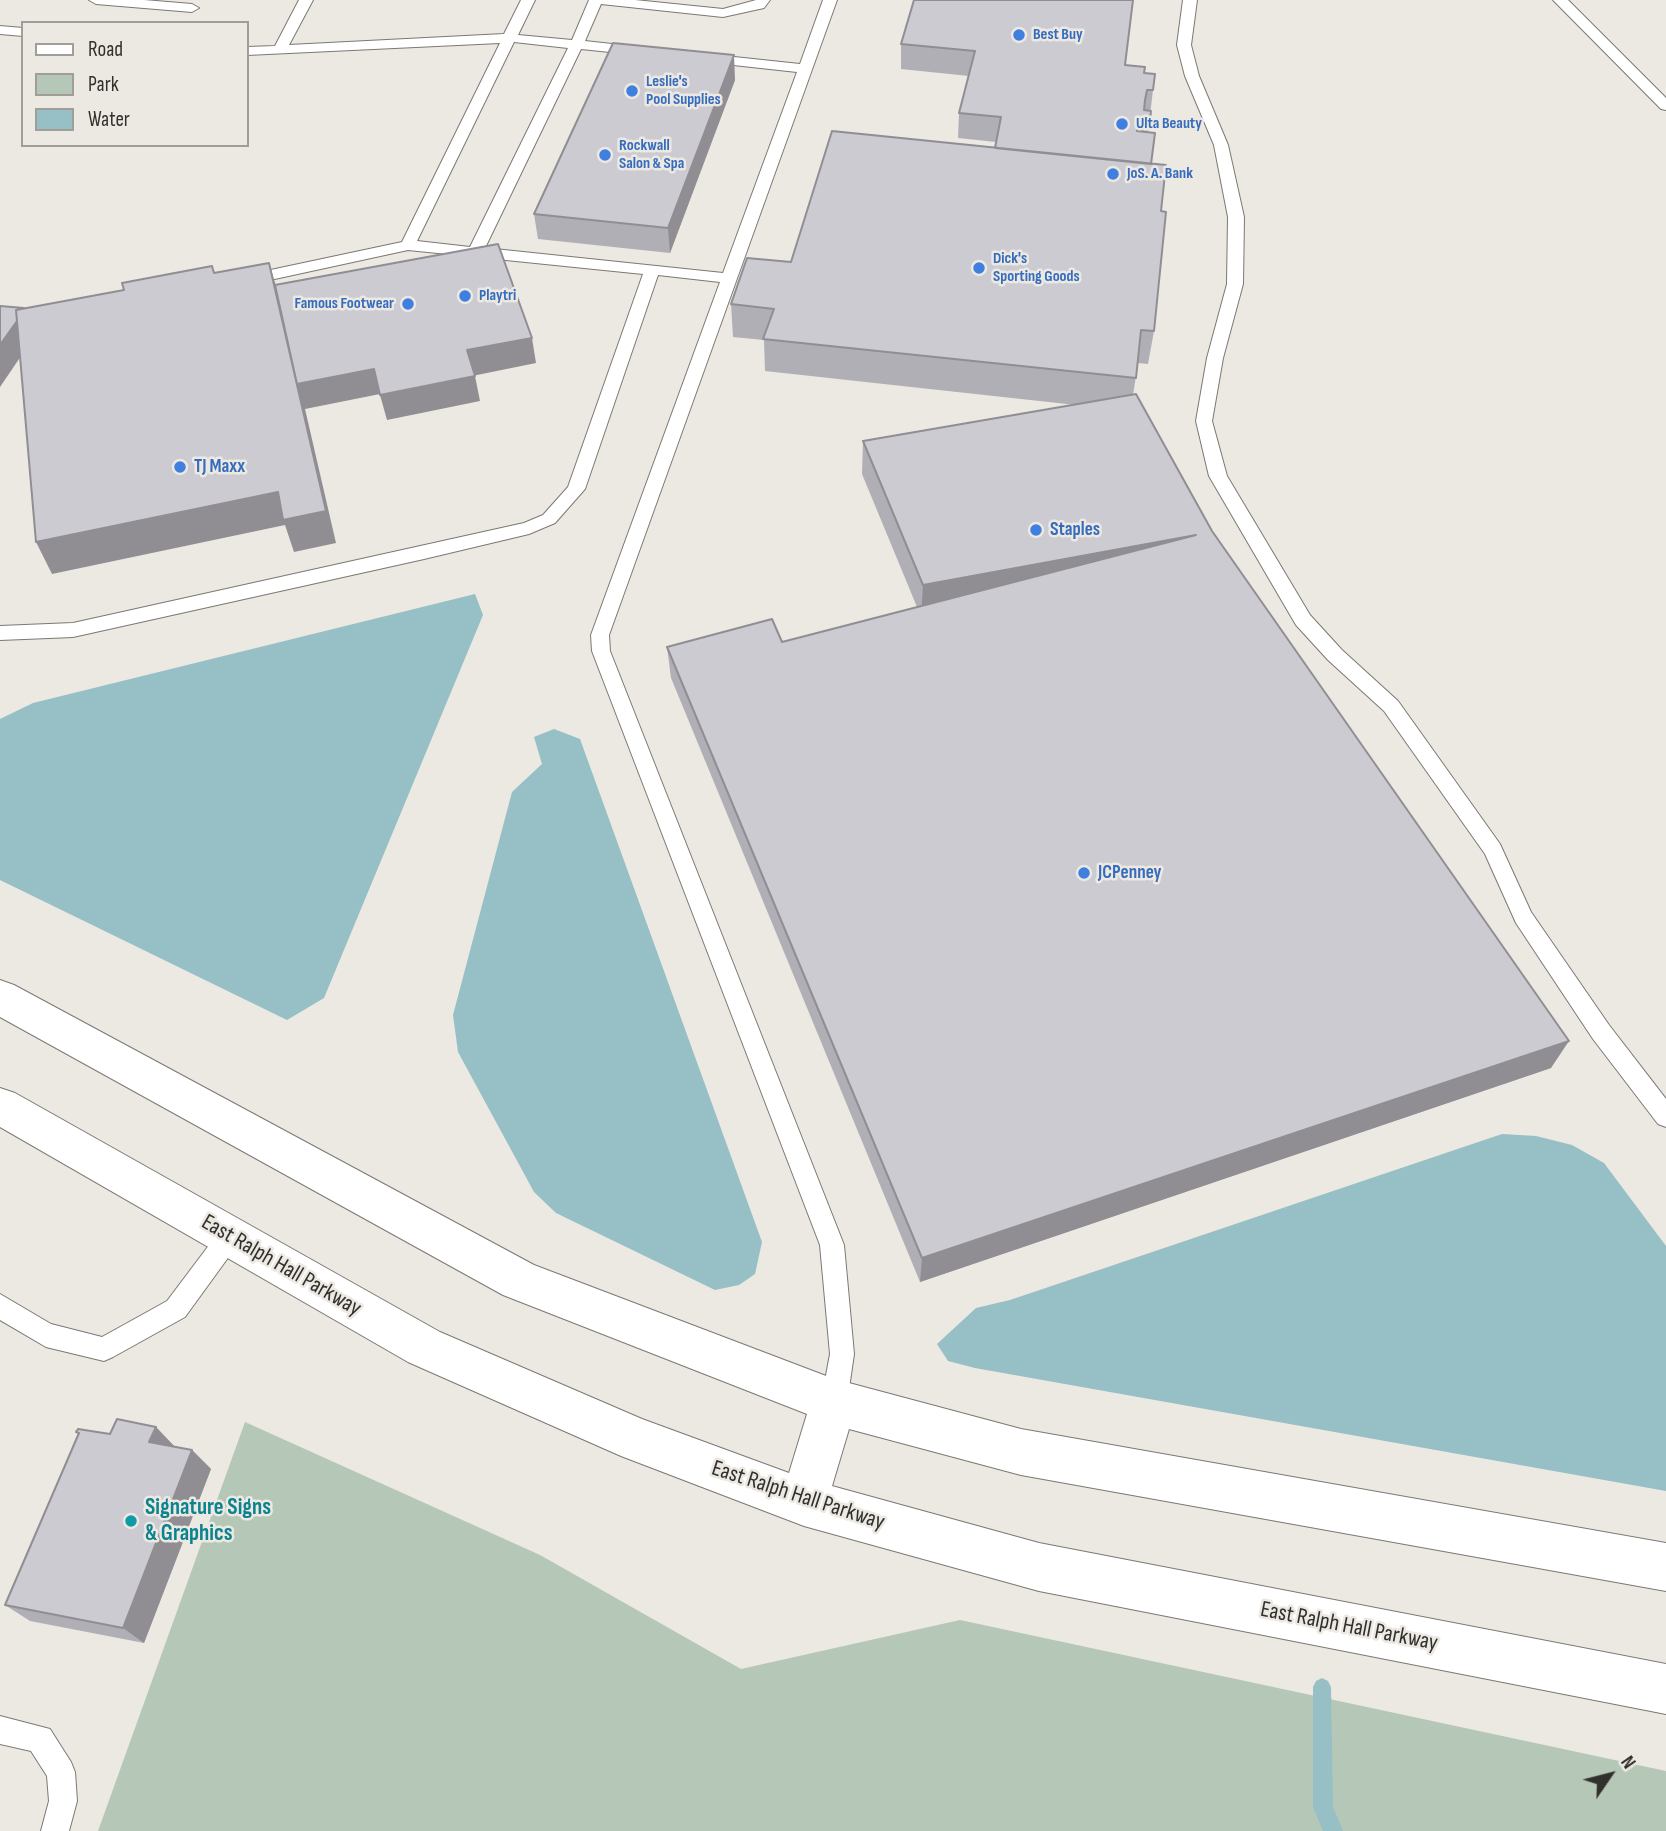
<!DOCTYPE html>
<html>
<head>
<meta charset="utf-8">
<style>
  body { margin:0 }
  #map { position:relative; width:1666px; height:1831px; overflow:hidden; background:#ece8e2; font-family:"Sofia Sans Condensed",sans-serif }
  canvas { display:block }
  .legend { position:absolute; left:21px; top:21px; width:228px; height:126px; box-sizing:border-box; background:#ece8e2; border:2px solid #a19e9a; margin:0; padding:9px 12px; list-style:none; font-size:21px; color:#31302d }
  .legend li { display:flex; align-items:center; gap:14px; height:35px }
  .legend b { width:35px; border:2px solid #a19e9a }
  .north { position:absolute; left:1575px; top:1740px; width:70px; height:70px; -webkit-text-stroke:5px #ece8e2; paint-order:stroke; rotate:55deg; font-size:19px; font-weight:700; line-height:28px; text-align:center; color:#31302d }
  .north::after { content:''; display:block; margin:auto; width:24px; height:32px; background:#31302d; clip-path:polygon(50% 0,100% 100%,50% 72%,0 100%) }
</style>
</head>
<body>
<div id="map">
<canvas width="1666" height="1831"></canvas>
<ul class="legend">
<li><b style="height:9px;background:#fff"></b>Road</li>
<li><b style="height:19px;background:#b5c7b6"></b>Park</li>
<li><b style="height:19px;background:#96bfc6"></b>Water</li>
</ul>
<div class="north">N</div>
</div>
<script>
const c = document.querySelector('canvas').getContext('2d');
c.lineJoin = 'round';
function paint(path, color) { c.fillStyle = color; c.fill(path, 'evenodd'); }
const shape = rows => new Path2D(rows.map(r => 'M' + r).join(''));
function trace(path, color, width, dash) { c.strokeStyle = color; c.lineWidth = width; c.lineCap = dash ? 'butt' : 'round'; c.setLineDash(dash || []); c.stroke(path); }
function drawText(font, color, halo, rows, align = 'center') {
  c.font = font + ' "Sofia Sans Condensed",sans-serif'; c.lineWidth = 5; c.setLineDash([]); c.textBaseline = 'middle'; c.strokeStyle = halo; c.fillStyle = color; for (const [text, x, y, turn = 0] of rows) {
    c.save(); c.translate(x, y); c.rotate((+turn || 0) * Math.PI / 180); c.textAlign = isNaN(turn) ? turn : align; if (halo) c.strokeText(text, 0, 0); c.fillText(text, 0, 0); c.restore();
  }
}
paint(shape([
  [245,1422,540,1555,741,1669,960,1620,1666,1771,1666,1831,98,1831]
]), '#b5c7b6');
paint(shape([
  [475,594,483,615,324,998,287,1020,0,880,0,719,33,703],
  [554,729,580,739,762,1242,755,1274,739,1285,715,1290,556,1213,534,1192,458,1052,453,1015,512,792,542,764,534,737],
  [1502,1134,1536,1136,1572,1145,1604,1163,1666,1246,1666,1491,975,1368,948,1361,937,1344,976,1308,1010,1300]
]), '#96bfc6');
paint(shape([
  [1322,1678,1328,1681,1331,1687,1333,1807,1343,1831,1323,1831,1313,1807,1313,1687,1316,1681,1322,1678]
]), '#96bfc6');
const service = shape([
  [89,0,144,0,192,4,199,8,192,12,96,4,89,0],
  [299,0,313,0,289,45,504,34,521,0,535,0,518,35,572,40,589,0,635,0,723,9,756,0,770,0,764,8,723,17,601,4,585,41,639,47,646,51,639,55,581,49,485,248,723,273,797,72,706,62,699,58,706,54,800,64,823,0,837,0,609,635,610,651,844,1245,854,1354,847,1402,843,1411,834,1414,825,1411,821,1402,830,1354,820,1245,592,651,591,635,720,282,658,275,585,489,555,523,529,534,424,559,73,637,0,640,0,626,73,623,524,523,543,515,568,487,643,274,408,250,247,285,239,280,247,275,402,242,500,43,247,55,247,47,275,46,299,0],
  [514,42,568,48,470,247,417,241,514,42],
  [1183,0,1197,0,1191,45,1199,76,1228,145,1244,217,1243,284,1223,358,1212,421,1227,476,1310,615,1342,650,1398,701,1500,844,1531,912,1609,1025,1666,1099,1666,1127,1658,1124,1593,1039,1516,923,1485,854,1384,711,1328,660,1296,625,1209,476,1196,421,1207,358,1227,284,1228,217,1214,145,1185,76,1177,45,1183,0],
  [1553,0,1568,0,1666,98,1666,110,1661,109,1553,0],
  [0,26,23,28,23,36,0,34,0,26],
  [230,1225,238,1228,242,1236,238,1244,185,1317,113,1357,104,1361,46,1347,0,1320,0,1294,51,1324,102,1337,167,1301,222,1228,230,1225],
  [0,1716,50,1729,71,1762,75,1772,77,1801,69,1831,41,1831,49,1801,47,1776,31,1751,0,1744,0,1716]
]);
const secondary = shape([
  [0,980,14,985,534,1265,834,1379,1021,1429,1666,1543,1666,1591,1021,1475,849,1429,832,1486,1039,1543,1666,1664,1666,1714,1039,1591,804,1526,621,1456,408,1362,0,1127,0,1088,15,1093,440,1332,642,1419,789,1473,807,1414,503,1295,0,1017,0,980]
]);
trace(service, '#7c7873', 2);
trace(secondary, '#7c7873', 2);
paint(service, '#fff');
paint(secondary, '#fff');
paint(shape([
  [901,44,1125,65,1144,73,1153,90,1148,132,1151,164,1161,211,1154,331,1148,364,1138,363,1133,395,1212,531,1551,1068,920,1282,671,678,667,647,782,642,917,607,862,474,863,441,1076,405,765,371,764,340,733,337,731,304,791,262,995,148,996,142,958,138,959,113,969,76,901,69],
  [735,80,670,253,538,239,534,214],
  [156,1427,174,1446,192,1450,211,1469,144,1643,30,1621,5,1605,78,1434,76,1432,110,1434]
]), '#b0afb5');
paint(shape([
  [734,55,735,80,670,253,668,228],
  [269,263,279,296,374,369,380,394,305,409,336,543,294,552,285,525,52,574,36,542],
  [25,309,36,334,0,387,0,345],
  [532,338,536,363,472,376,467,350],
  [475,376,480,401,387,420,380,395],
  [1196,535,921,617,923,585],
  [1569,1041,1551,1068,920,1282,922,1258],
  [156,1427,175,1447,149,1442],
  [192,1450,211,1469,144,1643,123,1628]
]), '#908e93');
const building = shape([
  [914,0,1133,0,1125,65,1145,67,1144,73,1155,74,1153,90,1147,90,1145,100,1144,110,1151,111,1149,128,1137,127,1137,131,1155,133,1151,164,995,148,1001,117,959,113,975,51,901,44,914,0],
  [613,43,734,55,668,228,534,214,613,43],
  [832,131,1166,165,1161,211,1166,212,1154,331,1141,330,1136,378,763,339,774,309,731,304,747,258,791,262,832,131],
  [498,244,532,338,467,350,475,376,380,395,374,369,297,384,275,285,498,244],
  [269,263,326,511,283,520,278,492,36,542,16,310,124,290,122,283,212,266,214,273,269,263],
  [0,306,24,308,16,310,17,321,0,345,0,306],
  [1136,394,1212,531,1569,1041,922,1258,667,647,772,619,782,642,1196,535,923,585,863,441,1136,394],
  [117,1419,156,1427,149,1442,192,1450,123,1628,5,1605,79,1433,76,1432,78,1429,110,1434,117,1419]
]);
paint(building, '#cdcbd2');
trace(building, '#908e93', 2);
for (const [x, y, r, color] of [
  [1019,35,7,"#3f7fe0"],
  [632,91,7,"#3f7fe0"],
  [1122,124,7,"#3f7fe0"],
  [605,155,7,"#3f7fe0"],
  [1113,174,7,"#3f7fe0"],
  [979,268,7,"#3f7fe0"],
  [465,296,7,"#3f7fe0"],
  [408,304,7,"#3f7fe0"],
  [180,467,7,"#3f7fe0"],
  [1036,530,7,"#3f7fe0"],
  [1084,873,7,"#3f7fe0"],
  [131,1521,7,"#0f9aa8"]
]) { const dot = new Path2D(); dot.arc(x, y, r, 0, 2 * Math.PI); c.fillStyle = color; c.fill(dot); trace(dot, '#ece8e2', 2.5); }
drawText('bold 16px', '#366cbe', '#ece8e2', [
  ["Best Buy",1033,35],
  ["Leslie's",646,82],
  ["Pool Supplies",646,100],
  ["Ulta Beauty",1136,124],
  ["Rockwall",619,146],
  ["Salon & Spa",619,164],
  ["JoS. A. Bank",1127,174],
  ["Dick's",993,259],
  ["Sporting Goods",993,277],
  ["Playtri",479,296],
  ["Famous Footwear",394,304,"right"]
], 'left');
drawText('bold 19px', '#366cbe', '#ece8e2', [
  ["TJ Maxx",194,467],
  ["Staples",1050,530],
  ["JCPenney",1098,873]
], 'left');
drawText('23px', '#31302d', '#ece8e2', [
  ["East Ralph Hall Parkway",281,1266,30],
  ["East Ralph Hall Parkway",798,1496,18],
  ["East Ralph Hall Parkway",1349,1627,11]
]);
drawText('bold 23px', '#0d838f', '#ece8e2', [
  ["Signature Signs",145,1508],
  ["& Graphics",145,1534]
], 'left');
</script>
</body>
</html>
